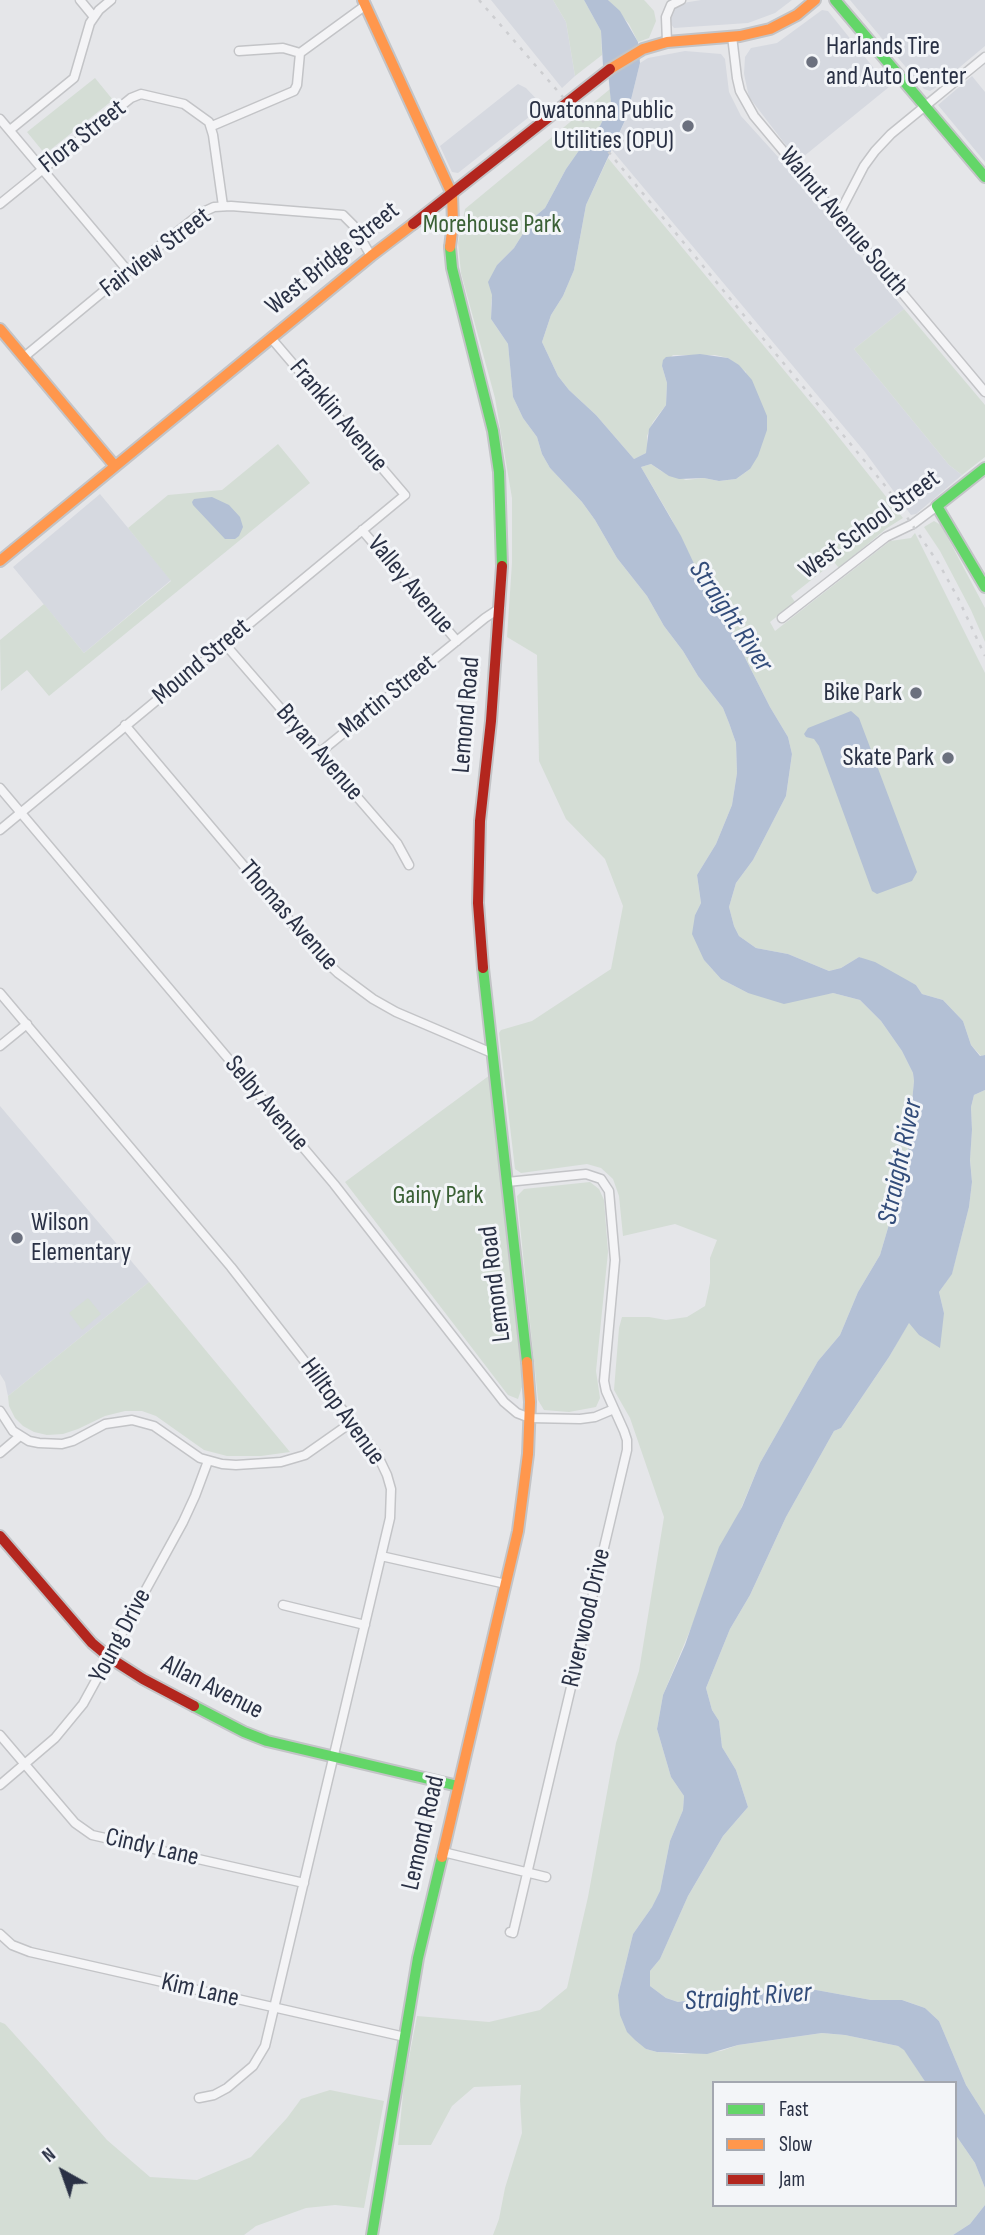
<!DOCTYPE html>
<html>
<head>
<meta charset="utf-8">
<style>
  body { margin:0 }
  #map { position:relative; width:985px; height:2235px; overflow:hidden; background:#e5e6e9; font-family:"Sofia Sans Condensed",sans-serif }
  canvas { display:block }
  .legend { position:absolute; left:712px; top:2081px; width:245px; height:126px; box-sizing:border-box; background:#f3f5f8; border:2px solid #a3a7b0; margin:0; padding:9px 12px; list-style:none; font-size:21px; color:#2a3145 }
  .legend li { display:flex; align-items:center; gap:14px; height:35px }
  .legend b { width:35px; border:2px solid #a3a7b0 }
  .north { position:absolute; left:28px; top:2137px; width:70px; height:70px; -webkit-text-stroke:5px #f3f5f8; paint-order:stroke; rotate:320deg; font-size:19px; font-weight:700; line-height:28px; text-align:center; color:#2a3145 }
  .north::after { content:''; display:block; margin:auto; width:24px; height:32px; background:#2a3145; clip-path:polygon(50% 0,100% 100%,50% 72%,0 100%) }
</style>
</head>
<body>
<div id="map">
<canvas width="985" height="2235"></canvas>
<ul class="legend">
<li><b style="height:9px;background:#63d668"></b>Fast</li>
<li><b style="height:9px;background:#ff974d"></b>Slow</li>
<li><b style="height:9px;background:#b3261e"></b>Jam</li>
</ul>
<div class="north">N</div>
</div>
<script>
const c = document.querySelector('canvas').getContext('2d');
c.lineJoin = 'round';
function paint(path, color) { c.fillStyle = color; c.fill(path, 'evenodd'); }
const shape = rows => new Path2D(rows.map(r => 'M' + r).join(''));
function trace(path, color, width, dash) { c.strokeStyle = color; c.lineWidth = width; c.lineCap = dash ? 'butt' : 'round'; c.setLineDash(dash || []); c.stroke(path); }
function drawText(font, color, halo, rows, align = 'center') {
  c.font = font + ' "Sofia Sans Condensed",sans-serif'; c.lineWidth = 6; c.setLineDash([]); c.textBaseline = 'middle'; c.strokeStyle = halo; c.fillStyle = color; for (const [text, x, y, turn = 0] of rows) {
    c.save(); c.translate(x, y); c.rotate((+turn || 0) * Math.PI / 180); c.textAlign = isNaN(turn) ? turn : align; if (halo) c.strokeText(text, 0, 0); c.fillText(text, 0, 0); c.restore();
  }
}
paint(shape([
  [491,0,553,0,566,22,575,76,562,88],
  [701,0,792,0,775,13,748,23,674,28,669,22,669,16,673,9,683,3],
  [850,0,985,0,985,46,935,88,930,91,924,89],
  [822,10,828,11,889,87,798,161,749,97,744,74,745,57,751,48,777,43],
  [685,51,721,54,725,59,729,92,741,116,789,169,904,309,854,349,949,465,962,475,916,514,911,515,865,452,612,150,627,116,640,63,648,58],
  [972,76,985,92,985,162,938,105],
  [518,84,526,88,543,106,458,173,452,172,440,146],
  [100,494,171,580,84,653,13,567],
  [0,1106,149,1282,8,1396,5,1382,0,1374]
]), '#d6d9e0');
paint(shape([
  [553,0,584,0,601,31,602,55,575,76,566,22],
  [608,0,644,0,646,2,654,11,656,21,649,38,638,42,629,24],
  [95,78,113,100,45,154,27,132],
  [610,89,611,103,600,126,587,139,566,169,545,208,532,219,514,248,497,265,491,304,491,319,508,344,513,397,523,418,537,437,542,454,550,468,582,502,595,520,617,558,647,596,664,626,683,651,698,676,723,708,729,723,736,743,737,773,732,805,716,844,697,875,701,903,695,915,704,960,721,979,748,993,817,995,833,993,860,1000,881,1021,902,1051,913,1073,914,1081,908,1143,908,1159,880,1255,858,1292,840,1335,818,1361,760,1463,663,1695,657,1729,671,1777,684,1796,683,1810,670,1841,660,1891,652,1907,633,1934,618,1995,646,2049,657,2052,681,2054,721,2051,738,2045,822,2033,845,2035,898,2046,904,2049,926,2083,714,2083,714,2205,955,2205,955,2134,975,2163,985,2188,985,2205,970,2224,953,2235,493,2235,499,2219,505,2188,522,2133,520,2100,521,2085,474,2087,452,2106,431,2145,398,2145,404,2084,417,2016,489,2022,540,2010,567,1988,588,1897,616,1743,639,1671,664,1517,630,1418,614,1390,619,1328,622,1317,649,1317,666,1320,687,1317,705,1306,710,1283,710,1258,717,1240,675,1224,623,1236,619,1196,613,1179,601,1168,587,1164,521,1173,515,1169,499,1033,501,1030,532,1021,611,969,623,906,605,859,566,819,539,761,537,655,507,637,512,563,512,498,495,398,461,273,458,243,465,209],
  [608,158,822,416,903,518,887,528,839,568,834,562,791,596,795,602,770,622,775,631,890,541,911,538,915,533,985,673,985,1055,981,1056,971,1045,963,1021,943,1000,922,994,916,985,859,957,841,968,829,971,788,954,756,948,739,936,734,926,729,907,736,883,753,860,786,796,792,754,788,737,770,707,731,630,705,587,671,518,641,467,651,464,661,471,686,480,704,478,719,481,736,479,750,469,746,372,728,358,715,355,673,355,662,366,667,383,666,405,653,422,647,436,648,449,646,453,634,459,596,415,569,390,558,376,542,342,551,315,563,296,574,270,586,205],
  [904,309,985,405,985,457,962,475,949,465,854,349],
  [278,444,310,483,49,696,27,670,1,691,0,640,44,604,84,653,171,581,128,528,168,495,222,490],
  [934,521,941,525,985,608,985,642,971,610,940,551,924,527],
  [490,1075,518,1318,522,1387,518,1399,508,1395,345,1182],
  [985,1090,985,2115,966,2085,939,2021,925,2008,911,2003,902,2000,871,2000,816,1990,750,1994,733,1993,678,2002,666,1998,650,1986,650,1971,660,1959,688,1896,723,1836,748,1807,736,1770,722,1747,719,1721,712,1710,706,1688,730,1629,750,1595,786,1517,834,1431,841,1428,889,1357,909,1322,944,1313,939,1292,952,1273,969,1207,972,1182,970,1159,972,1130,971,1107,974,1095],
  [590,1182,599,1189,604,1200,608,1252,596,1371,600,1398,596,1407,569,1412,544,1410,538,1400,517,1196,524,1189],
  [149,1282,290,1452,261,1456,227,1456,204,1450,156,1416,142,1411,125,1411,105,1416,78,1429,63,1434,47,1435,34,1432,23,1426,15,1418,9,1406,8,1396],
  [88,1298,101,1314,82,1330,69,1313],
  [0,2022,5,2024,42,2065,107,2140,150,2177,197,2180,251,2157,287,2118,301,2099,330,2090,384,2101,364,2208,335,2205,306,2208,256,2226,244,2235,0,2235]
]), '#d4ddd5');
paint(shape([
  [584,0,608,0,620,11,638,42,640,63,627,116,586,205,574,270,563,296,551,315,542,342,558,376,569,390,596,415,634,459,646,453,649,429,666,405,667,383,662,366,663,360,666,357,700,354,728,358,739,365,752,380,767,416,767,430,758,456,750,469,736,479,719,481,704,478,679,479,669,476,651,464,641,467,681,536,705,587,731,630,770,707,788,737,792,754,786,796,753,860,736,883,729,907,734,926,739,936,756,948,788,954,829,971,841,968,859,957,875,962,916,985,922,994,943,1000,963,1021,971,1045,980,1056,985,1055,985,1090,974,1095,971,1107,972,1130,970,1160,972,1182,969,1207,952,1274,939,1292,944,1313,940,1348,919,1335,909,1323,889,1357,841,1428,834,1431,786,1517,750,1595,730,1629,706,1688,712,1710,719,1721,722,1747,736,1770,748,1807,723,1836,688,1896,660,1959,650,1971,650,1986,666,1998,678,2002,733,1993,750,1994,816,1990,871,2000,902,2000,925,2008,939,2021,966,2085,985,2115,985,2188,975,2163,955,2134,955,2083,926,2083,904,2050,898,2046,845,2035,822,2033,738,2045,707,2054,657,2052,646,2049,635,2040,627,2032,620,2015,618,1995,633,1934,652,1907,660,1891,670,1841,683,1810,684,1796,671,1777,657,1729,663,1695,685,1645,719,1547,742,1507,760,1463,818,1361,840,1335,858,1292,880,1255,908,1160,908,1143,914,1081,913,1073,902,1051,881,1021,860,1000,833,993,784,1004,748,993,721,979,704,960,692,934,695,915,701,903,697,875,716,844,732,805,737,773,736,743,729,723,723,708,698,676,683,651,664,626,647,596,617,558,595,520,582,502,550,468,542,454,537,437,523,418,513,397,508,344,491,319,492,295,488,282,497,265,514,248,532,219,545,208,566,169,587,139,600,126,611,103,608,72,603,66,601,31],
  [212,497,229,505,240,517,243,527,239,536,235,539,225,539,193,505,192,502,194,499],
  [851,711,859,718,917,872,912,881,877,894,872,891,819,746,814,739,806,737,804,734,808,728],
  [985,2205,985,2235,953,2235,970,2224]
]), '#b3c0d5');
const street = shape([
  [80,0,94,17],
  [732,36,737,78,740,91,754,116,985,392],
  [667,42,666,17,671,5,681,0],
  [239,51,283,48,300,53],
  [0,119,128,271],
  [212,126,294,91,297,85,300,53,366,5],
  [10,130,74,78,90,23,99,10,111,0],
  [0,204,131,98,141,94,184,104,209,122,213,135,223,206],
  [838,216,864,166,875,151,891,134,985,57],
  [24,357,128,271,201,213,214,207,231,206,343,215,353,225,371,256],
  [362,530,457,641],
  [782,618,886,537,913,524,937,506],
  [224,643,397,843,409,865],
  [125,725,319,955,338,973,373,999,396,1012,492,1053],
  [319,753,485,618,500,608],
  [0,788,334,1184,504,1402,517,1413,530,1418,580,1419,595,1417,614,1409],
  [0,830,405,495,271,338],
  [0,993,231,1267,377,1454,387,1475,391,1489,390,1518,265,2046,253,2066,227,2088,214,2095,199,2098],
  [0,1046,27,1024],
  [507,1182,586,1174,601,1179,609,1191,615,1260,604,1381,606,1391,624,1431,627,1440,627,1450,513,1933,510,1932],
  [0,1411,13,1431,29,1441,39,1443,62,1444,73,1441,105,1424,132,1420,154,1426,200,1458,222,1464,236,1465,281,1462,305,1455,352,1422],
  [0,1453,20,1436],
  [381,1556,506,1584],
  [283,1605,365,1625],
  [0,1735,75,1823,92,1835,304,1883],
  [0,1785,55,1738,83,1704,183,1522,195,1496,208,1461],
  [443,1852,546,1877],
  [0,1934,12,1945,30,1952,405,2037]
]);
const fast = shape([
  [835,0,985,177],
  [450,247,452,268,493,431,499,472,502,566],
  [985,468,937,506,985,587],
  [483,968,527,1362],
  [194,1706,244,1732,267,1741,458,1786],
  [372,2235,418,1958,442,1857]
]);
const slow = shape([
  [363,0,452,194,453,223,450,247],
  [610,69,643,49,667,42,740,36,770,29,797,15,815,0],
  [0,329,114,465],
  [0,561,371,256,413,224],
  [442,1857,518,1531,528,1454,530,1402,527,1362]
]);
const jam = shape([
  [413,224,610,69],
  [483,968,478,903,480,821,491,721,502,566],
  [0,1536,92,1643,110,1658,143,1679,194,1706]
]);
trace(street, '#c3c4c7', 11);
trace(fast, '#c3c4c7', 14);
trace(slow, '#c3c4c7', 14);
trace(jam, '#c3c4c7', 14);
trace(street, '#f4f4f6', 8);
trace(fast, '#63d668', 10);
trace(slow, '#ff974d', 10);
trace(jam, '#b3261e', 10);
trace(shape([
  [479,0,568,103,887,488,939,564,958,598,985,656]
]), '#cdced1', 2.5, [3.5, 7]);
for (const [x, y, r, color] of [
  [812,62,7,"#6b707e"],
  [688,126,7,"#6b707e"],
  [916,693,7,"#6b707e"],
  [948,758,7,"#6b707e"],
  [17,1238,7,"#6b707e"]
]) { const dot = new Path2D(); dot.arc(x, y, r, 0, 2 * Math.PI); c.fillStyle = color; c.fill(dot); trace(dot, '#f3f5f8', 2.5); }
drawText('26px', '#2a3145', '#f3f5f8', [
  ["Harlands Tire",826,47,"left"],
  ["and Auto Center",826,77,"left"],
  ["Owatonna Public",674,111],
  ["Utilities (OPU)",674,141],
  ["Bike Park",902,693],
  ["Skate Park",934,758],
  ["Wilson",31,1223,"left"],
  ["Elementary",31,1253,"left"]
], 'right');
drawText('26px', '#2a3145', '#f3f5f8', [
  ["Flora Street",83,137,-38],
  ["Walnut Avenue South",843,222,50],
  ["Fairview Street",156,253,-37],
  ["West Bridge Street",333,259,-39],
  ["Franklin Avenue",338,416,50],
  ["West School Street",870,525,-36],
  ["Valley Avenue",410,585,50],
  ["Mound Street",202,662,-40],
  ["Martin Street",388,697,-39],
  ["Lemond Road",467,715,-85],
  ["Bryan Avenue",319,753,49],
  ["Thomas Avenue",288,916,49],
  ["Selby Avenue",266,1104,50],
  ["Lemond Road",496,1284,-97],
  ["Hilltop Avenue",342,1412,54],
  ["Riverwood Drive",587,1618,-77],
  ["Young Drive",121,1636,-62],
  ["Allan Avenue",212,1688,27],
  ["Lemond Road",424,1833,-77],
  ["Cindy Lane",152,1848,13],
  ["Kim Lane",200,1991,13]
]);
drawText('26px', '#3b6136', '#f3f5f8', [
  ["Morehouse Park",492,225],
  ["Gainy Park",438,1196]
]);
drawText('italic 28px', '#324c7a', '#f3f5f8', [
  ["Straight River",730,617,56],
  ["Straight River",901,1162,-78],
  ["Straight River",748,1998,-4]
]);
</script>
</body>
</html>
